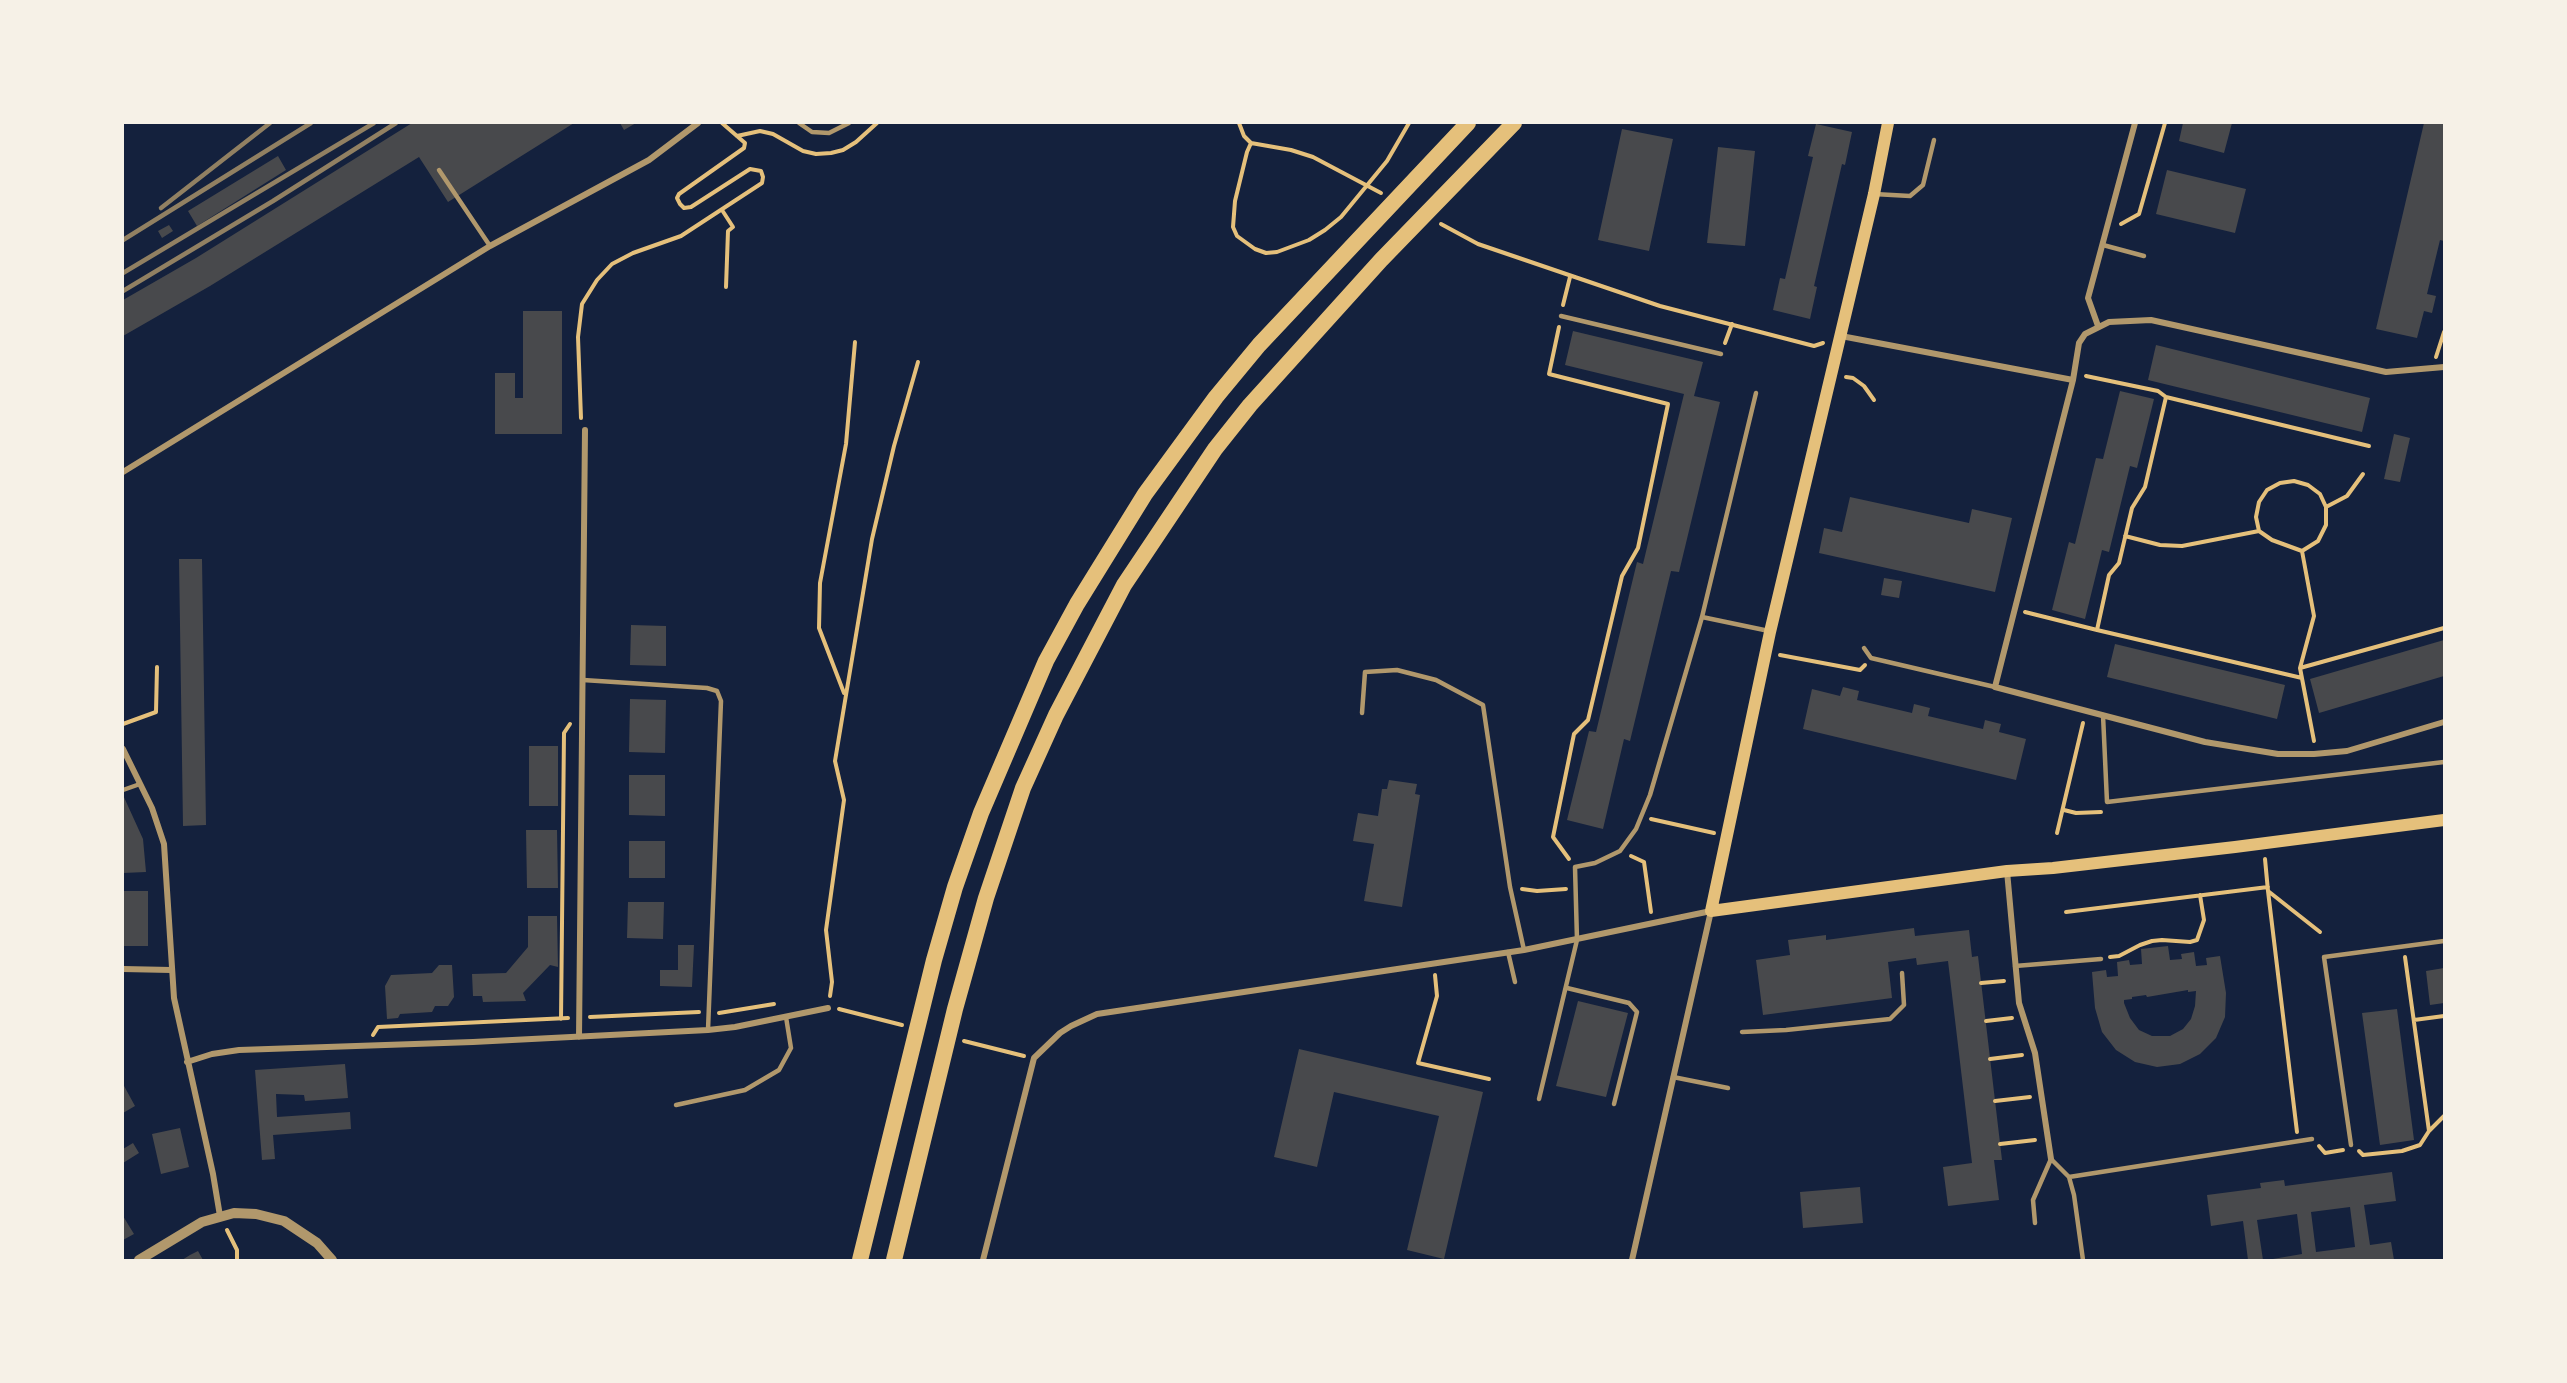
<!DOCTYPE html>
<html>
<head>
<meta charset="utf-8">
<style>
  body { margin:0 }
  #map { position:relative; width:2567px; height:1383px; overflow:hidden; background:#14213d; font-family:"Asap Condensed",sans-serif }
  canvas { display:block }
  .frame { position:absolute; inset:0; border:124px solid #f6f1e7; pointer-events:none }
</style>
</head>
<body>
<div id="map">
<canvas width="2567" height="1383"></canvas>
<div class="frame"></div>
</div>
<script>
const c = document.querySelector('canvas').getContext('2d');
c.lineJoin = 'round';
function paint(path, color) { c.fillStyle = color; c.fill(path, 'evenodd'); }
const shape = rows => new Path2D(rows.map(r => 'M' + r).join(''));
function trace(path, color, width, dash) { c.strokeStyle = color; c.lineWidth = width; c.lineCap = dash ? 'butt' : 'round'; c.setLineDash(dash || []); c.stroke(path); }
paint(shape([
  [412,123,574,123,448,202,419,157,210,286,123,336,123,300,196,258],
  [620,123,636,123,624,130],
  [2183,123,2232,123,2224,153,2179,141],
  [2424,123,2444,123,2444,241,2440,240,2427,294,2436,296,2432,313,2424,311,2417,338,2376,329],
  [1816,124,1852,132,1845,165,1842,164,1814,286,1817,287,1810,319,1773,310,1780,278,1785,279,1813,157,1808,156],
  [1622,129,1673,139,1649,251,1598,240],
  [1718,147,1755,151,1745,246,1707,243],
  [278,156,286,170,197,226,188,211],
  [2167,170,2246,189,2235,233,2156,214],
  [169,225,173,231,162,238,158,231],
  [523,311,562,311,562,434,495,434,495,373,515,373,515,398,523,398],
  [1573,331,1703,362,1694,396,1720,402,1679,572,1671,571,1630,741,1624,739,1603,829,1567,820,1589,731,1596,732,1637,562,1643,564,1684,394,1565,365],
  [2156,345,2370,398,2362,432,2148,380],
  [2120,391,2154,399,2137,468,2130,466,2109,552,2102,550,2085,619,2052,610,2069,542,2075,544,2096,458,2103,459],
  [2394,434,2410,438,2400,482,2384,479],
  [1850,497,1969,523,1972,509,2012,518,1995,592,1819,553,1824,528,1842,532],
  [179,559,202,559,206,825,183,826],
  [1884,578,1902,581,1899,598,1881,595],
  [631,625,666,626,666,666,630,665],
  [2444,640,2444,676,2319,713,2310,679],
  [2115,644,2285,685,2277,719,2107,677],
  [1843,687,1859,691,1857,700,1912,713,1914,704,1930,708,1928,716,1983,729,1985,720,2001,724,1999,732,2026,739,2016,780,1803,729,1812,689,1840,696],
  [630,699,666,700,665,753,629,752],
  [529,746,558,746,558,806,529,806],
  [629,775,665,775,665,816,629,815],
  [1389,780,1417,784,1415,794,1420,795,1402,907,1364,901,1374,844,1353,841,1358,813,1378,816,1382,789,1387,789],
  [123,795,143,839,146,872,123,873],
  [526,830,557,830,558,888,527,888],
  [629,841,665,841,665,878,629,878],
  [123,891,148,891,148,946,123,946],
  [628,902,664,902,663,939,627,938],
  [528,916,557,916,558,967,550,965,523,993,526,1001,483,1002,482,996,473,996,472,974,506,973,528,947],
  [1914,928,1915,936,1969,930,1972,957,1978,956,2002,1160,1994,1160,1999,1200,1948,1206,1943,1167,1972,1163,1948,961,1917,965,1916,958,1888,962,1892,998,1763,1015,1756,960,1790,955,1788,940,1826,935,1826,940],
  [678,945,694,945,692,987,660,986,660,970,678,970],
  [2168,946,2170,960,2182,959,2181,954,2194,952,2196,966,2207,965,2206,958,2220,956,2226,993,2225,1017,2216,1038,2200,1054,2180,1064,2157,1067,2135,1062,2116,1050,2102,1032,2095,1008,2092,972,2106,970,2107,977,2118,976,2117,962,2129,960,2130,965,2142,964,2141,949],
  [2188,990,2188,992,2196,991,2195,1006,2191,1019,2183,1029,2170,1036,2152,1036,2139,1030,2130,1018,2124,1003,2124,1000,2132,999,2132,997,2146,995,2147,997],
  [439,965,452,965,454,997,448,1006,435,1006,432,1012,400,1014,398,1018,387,1019,385,986,391,975,432,973],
  [2444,968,2444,1003,2430,1005,2426,971],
  [1578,1001,1628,1013,1606,1097,1556,1086],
  [2397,1009,2414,1140,2380,1145,2362,1013],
  [1299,1049,1483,1092,1444,1259,1407,1250,1439,1116,1334,1092,1317,1167,1274,1157],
  [345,1064,348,1098,305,1101,304,1095,276,1094,277,1117,350,1112,351,1129,273,1135,275,1159,262,1160,255,1070],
  [123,1084,135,1106,123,1113],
  [180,1128,189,1167,161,1174,152,1134],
  [133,1143,139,1153,123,1163,123,1149],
  [2392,1172,2396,1201,2364,1205,2370,1245,2391,1242,2394,1260,2267,1260,2302,1254,2297,1214,2257,1220,2263,1260,2248,1260,2243,1221,2211,1226,2207,1195,2261,1188,2260,1183,2284,1180,2285,1186],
  [2350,1207,2355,1247,2316,1252,2311,1212],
  [1860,1187,1863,1223,1803,1228,1800,1192],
  [123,1216,134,1234,123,1240],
  [198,1251,203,1260,182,1260,190,1255]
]), '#48494c');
trace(shape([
  [1239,123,1244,136,1251,143,1291,150,1313,157,1381,193],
  [737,136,760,131,773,134,803,151,816,154,831,153,843,150,856,142,877,123],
  [1251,143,1247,152,1235,201,1233,227,1237,236,1255,249,1266,253,1277,252,1309,240,1325,230,1341,217,1387,161,1409,123],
  [722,210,733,227,728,231,726,287],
  [1441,224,1478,244,1660,306,1814,346,1823,343],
  [2121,224,2139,214,2165,123],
  [1563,305,1570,277],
  [1559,327,1549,374,1668,404,1638,548,1622,576,1588,720,1574,734,1553,837,1569,859],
  [1725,343,1732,324],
  [2436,357,2444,332],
  [2086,376,2158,391,2166,397],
  [1846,377,1853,378,1864,386,1874,400],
  [581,418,578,337,582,304,597,280,612,264,633,253,681,236,762,183,763,177,761,171,750,169,691,207,684,208,680,204,677,198,679,194,744,148,745,143,722,123],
  [2326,507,2347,496,2363,474],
  [2125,536,2160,545,2182,546,2259,531,2272,540,2302,551,2318,541,2326,525,2326,507,2320,494,2308,485,2294,481,2280,483,2267,490,2259,502,2256,517,2259,531],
  [2302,551,2314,616,2300,668,2314,741],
  [2025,612,2097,630],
  [1780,655,1860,670,1865,665],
  [2300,668,2444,628],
  [2302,678,2097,630,2109,575,2119,563,2132,508,2145,487,2166,397,2369,446],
  [844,693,819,628,820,583,846,444,855,342],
  [123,724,156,712,157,667],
  [2064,810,2076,813,2101,812],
  [1651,819,1714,833],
  [2057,833,2083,723],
  [1631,856,1644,862,1651,912],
  [2265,859,2268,891,2320,932],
  [1522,889,1537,891,1566,889],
  [2268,891,2297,1132],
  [2066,912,2268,887],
  [2110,957,2119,956,2140,945,2152,941,2162,940,2190,942,2197,940,2204,920,2200,895],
  [2405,957,2429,1131],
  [1435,975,1437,996,1418,1063,1489,1079],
  [1981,983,2004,981],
  [830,996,832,982,826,930,844,800,835,761,872,539,894,446,918,362],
  [839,1009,902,1025],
  [719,1013,774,1004],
  [590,1017,699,1012],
  [561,1019,564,733,570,724],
  [2414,1020,2444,1016],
  [1986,1021,2012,1018],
  [373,1035,378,1027,568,1018],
  [964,1041,1024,1056],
  [1990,1059,2022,1055],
  [1995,1101,2030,1097],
  [2000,1144,2035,1140],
  [2319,1146,2325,1153,2343,1150],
  [2359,1151,2363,1155,2402,1151,2420,1145,2429,1131,2444,1116],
  [227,1230,237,1250,237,1260]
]), '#e5c07b', 4);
trace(shape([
  [799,123,812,132,829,133,849,123],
  [439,170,490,246],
  [1874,194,1910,196,1923,185,1934,140],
  [2103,245,2144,256],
  [1561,316,1721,354],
  [1702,617,1769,631],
  [1864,648,1871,658,1995,687],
  [583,680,707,688,717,691,721,701,708,1030],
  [1362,713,1365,672,1397,670,1436,680,1483,705,1510,887,1524,950],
  [2103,715,2107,802,2444,762],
  [123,790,140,784],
  [1508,952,1515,982],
  [2015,966,2101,959],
  [1567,988,1629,1003,1637,1012,1614,1104],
  [1742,1032,1786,1030,1890,1019,1904,1005,1902,973],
  [1673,1077,1728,1088],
  [1539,1099,1577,940,1575,867,1595,863,1620,851,1636,829,1650,795,1702,617,1756,393],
  [676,1105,745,1090,779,1070,791,1048,786,1017],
  [2351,1145,2324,957,2444,941],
  [2069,1177,2312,1139],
  [2035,1223,2033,1200,2051,1159,2069,1177,2074,1195,2083,1260]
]), '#b1986c', 4.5);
trace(shape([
  [2098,326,2088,298,2135,123],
  [1841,336,2073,380],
  [2444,367,2386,372,2151,320,2109,322,2085,334,2079,343,2073,380,1995,687,2205,742,2278,754,2314,754,2347,751,2444,722],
  [123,472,490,246,649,160,698,123],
  [123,749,152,808,164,844,174,998,213,1174,220,1216],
  [2007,871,2019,1003,2035,1053,2051,1159],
  [123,969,171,970],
  [579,1037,585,430],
  [187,1062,212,1054,239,1050,473,1042,708,1030,735,1027,828,1008],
  [983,1260,1034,1058,1060,1033,1071,1026,1097,1014,1524,950,1711,911,1632,1260]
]), '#b1986c', 6);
trace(shape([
  [139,1260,202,1222,234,1213,256,1214,284,1221,317,1243,332,1260]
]), '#b1986c', 10);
trace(shape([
  [1888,123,1874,194,1770,632,1711,911,2007,871,2053,868,2235,847,2444,820]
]), '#e5c07b', 12);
trace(shape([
  [860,1260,934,960,955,887,981,813,1046,661,1077,604,1145,494,1216,397,1259,345,1468,123],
  [894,1260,955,1009,986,898,1023,788,1056,715,1124,585,1215,449,1250,405,1381,260,1514,123]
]), '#e5c07b', 16);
trace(shape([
  [161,208,270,123],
  [123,240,311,123],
  [123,273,374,123],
  [123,291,273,201,396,123]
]), '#918062', 4.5);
</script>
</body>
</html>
